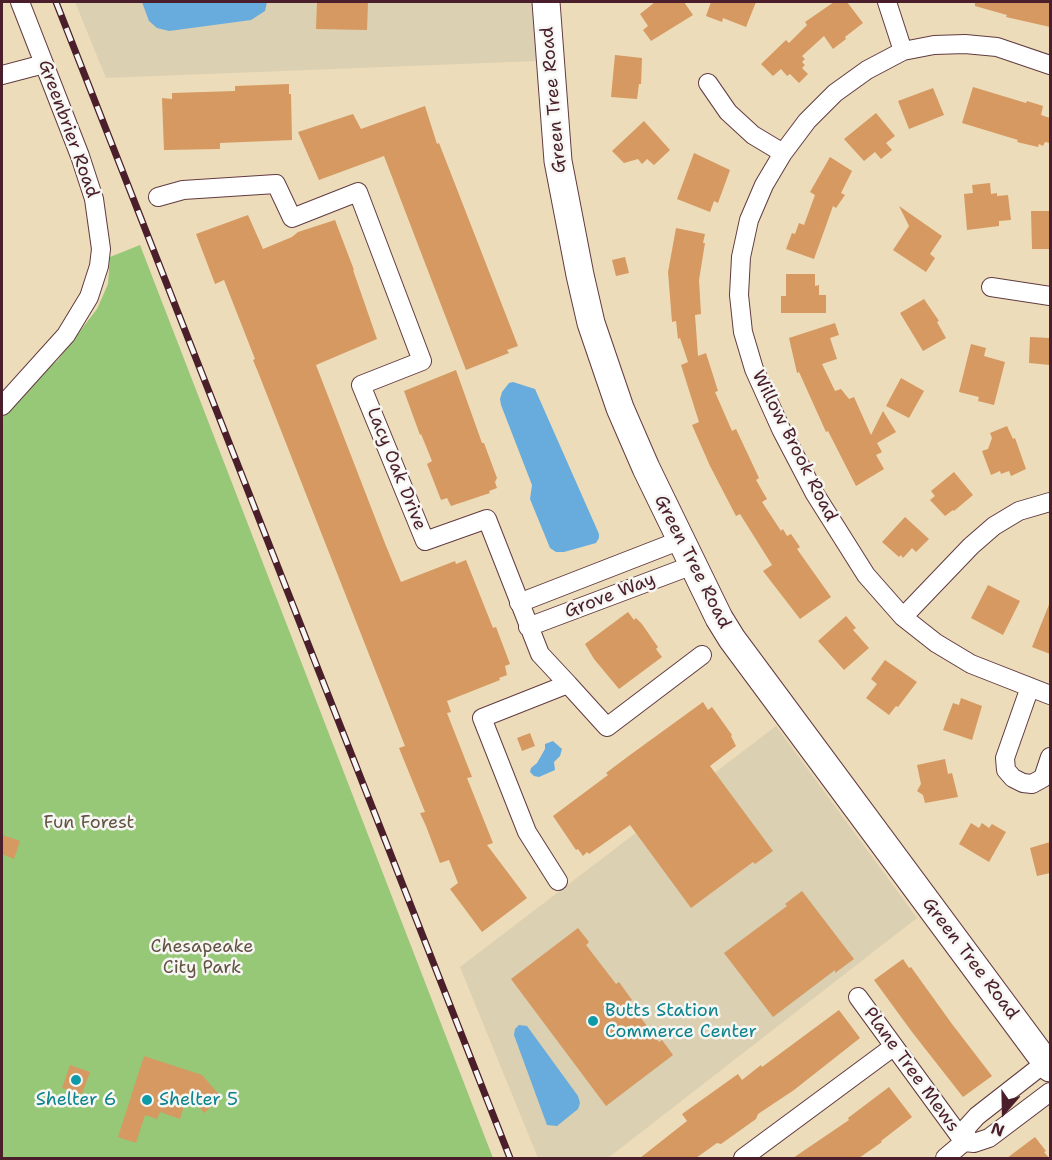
<!DOCTYPE html>
<html>
<head>
<meta charset="utf-8">
<style>
  body { margin:0 }
  #map { position:relative; width:1052px; height:1160px; overflow:hidden; background:#eddcba; font-family:"Shantell Sans",sans-serif }
  canvas { display:block }
  .frame { position:absolute; inset:0; border:3px solid #4a1f2b; pointer-events:none }
  .north { position:absolute; left:974px; top:1082px; width:60px; height:60px; -webkit-text-stroke:4px #f6f6f2; paint-order:stroke; rotate:200deg; font-size:16px; font-weight:700; line-height:24px; text-align:center; color:#4a1f2b }
  .north::after { content:''; display:block; margin:auto; width:21px; height:27px; background:#4a1f2b; clip-path:polygon(50% 0,100% 100%,50% 72%,0 100%) }
</style>
</head>
<body>
<div id="map">
<canvas width="1052" height="1160"></canvas>
<div class="frame"></div>
<div class="north">N</div>
</div>
<script>
const c = document.querySelector('canvas').getContext('2d');
c.lineJoin = 'round';
function paint(path, color) { c.fillStyle = color; c.fill(path, 'evenodd'); }
const shape = rows => new Path2D(rows.map(r => 'M' + r).join(''));
function trace(path, color, width, dash) { c.strokeStyle = color; c.lineWidth = width; c.lineCap = dash ? 'butt' : 'round'; c.setLineDash(dash || []); c.stroke(path); }
function drawText(font, color, halo, rows, align = 'center') {
  c.font = font + ' "Shantell Sans",sans-serif'; c.lineWidth = 5; c.setLineDash([]); c.textBaseline = 'middle'; c.strokeStyle = halo; c.fillStyle = color; for (const [text, x, y, turn = 0] of rows) {
    c.save(); c.translate(x, y); c.rotate((+turn || 0) * Math.PI / 180); c.textAlign = isNaN(turn) ? turn : align; if (halo) c.strokeText(text, 0, 0); c.fillText(text, 0, 0); c.restore();
  }
}
paint(shape([
  [75,2,535,2,537,61,106,78],
  [776,726,917,918,608,1158,538,1158,460,967]
]), '#dbd0b1');
paint(shape([
  [140,245,493,1158,2,1158,2,418,33,379,57,361,97,309,108,284,110,257]
]), '#97c878');
paint(shape([
  [142,2,267,2,265,11,251,20,169,31,157,28,149,21],
  [513,382,535,389,599,534,599,538,596,543,564,552,556,552,550,548,530,499,532,485,501,405,500,399,502,392,509,383],
  [553,741,562,749,560,756,554,762,555,770,539,777,534,776,530,772,531,768,537,763,545,749,545,744],
  [519,1025,527,1026,578,1096,580,1103,578,1109,557,1126,547,1125,514,1035,515,1029]
]), '#67acdd');
paint(shape([
  [317,2,368,2,367,30,316,29],
  [655,2,684,2,693,15,651,41,643,30,648,26,640,14],
  [711,2,756,2,746,27,723,18,722,22,706,16],
  [834,2,847,2,863,23,845,37,846,39,833,49,824,36,802,56,805,59,802,62,805,65,802,68,808,74,799,83,790,74,787,76,781,69,773,76,761,64,786,40,789,43,807,25,805,22],
  [975,2,1050,2,1050,27,1006,17,1007,15,975,6],
  [615,55,642,58,641,84,639,84,637,99,611,97],
  [289,84,289,94,291,94,292,140,220,143,220,149,164,150,162,98,172,99,172,93,235,91,235,86],
  [973,87,1026,103,1027,101,1043,106,1041,115,1050,118,1050,143,1045,142,1043,146,1039,144,1038,147,1017,142,1018,140,962,123],
  [933,88,944,115,909,129,898,101],
  [425,106,437,144,439,143,518,346,507,350,509,353,466,370,384,156,319,180,298,132,353,114,361,129],
  [876,113,895,136,886,143,892,150,881,159,875,152,864,161,844,139],
  [644,121,670,150,654,165,647,159,642,164,638,159,624,163,612,151],
  [694,153,730,170,718,203,714,201,710,212,677,199],
  [830,157,852,171,841,193,845,195,836,208,833,206,814,259,786,249,792,233,795,234,799,223,804,225,815,195,810,192],
  [990,183,991,194,997,193,997,196,1008,195,1011,220,999,221,999,226,967,230,964,194,973,193,972,185],
  [899,206,942,236,930,254,935,258,926,272,893,250,909,226],
  [1031,211,1050,211,1050,249,1032,249],
  [248,215,263,249,292,237,298,232,335,220,354,270,353,270,377,339,316,365,386,546,401,582,455,561,456,564,466,560,493,628,496,627,510,664,505,666,507,675,499,678,500,680,447,701,451,712,447,713,472,777,467,778,493,843,487,845,527,898,482,932,450,889,458,883,449,860,440,863,426,826,420,813,425,812,399,748,405,746,258,372,253,360,255,359,224,280,215,284,196,234],
  [676,228,705,234,703,243,705,243,699,280,701,314,695,315,698,356,706,353,718,391,715,392,732,431,736,429,759,478,756,480,767,499,762,502,781,531,783,529,787,536,791,534,800,547,797,549,831,597,800,619,763,571,772,565,740,514,736,516,710,466,692,425,699,422,681,365,688,362,680,338,678,339,676,321,672,322,668,272],
  [625,257,629,273,616,276,612,260],
  [786,274,815,274,815,286,819,285,819,295,826,295,826,313,781,313,781,296,786,296],
  [924,299,939,321,937,322,946,338,923,351,900,313],
  [835,323,839,335,830,338,837,359,822,364,835,391,841,389,849,399,854,397,871,435,883,411,896,432,877,443,882,452,876,455,884,469,856,486,828,431,826,432,799,372,797,373,789,338],
  [1030,337,1050,338,1050,365,1029,363],
  [971,344,986,348,984,356,1005,362,994,405,978,401,979,397,959,392],
  [456,370,482,443,484,443,497,478,495,482,497,488,489,491,490,493,451,506,447,498,441,500,427,464,432,461,421,434,420,435,404,391],
  [901,378,924,391,909,418,886,406],
  [1007,426,1013,439,1015,438,1026,469,1011,476,1009,471,1001,474,1000,471,991,475,982,451,988,449,992,438,990,433],
  [954,472,973,495,954,511,953,510,945,516,930,500,935,496,931,491],
  [905,517,929,539,916,552,912,548,903,558,901,555,899,557,882,542],
  [988,585,1020,601,1003,635,971,618],
  [1050,602,1050,654,1032,647],
  [628,612,634,620,636,618,642,624,653,640,658,647,656,649,662,657,619,689,594,659,585,644],
  [846,616,856,628,853,630,869,648,844,670,818,641],
  [885,660,917,682,898,707,896,706,889,715,866,698,877,684,871,679],
  [961,698,982,706,972,740,943,730,953,703,959,705],
  [703,702,708,710,712,707,732,735,731,736,736,746,710,766,773,851,755,864,753,862,691,908,630,825,589,854,587,852,583,856,578,849,576,850,553,816,608,775,606,773,630,755],
  [530,733,535,746,522,751,517,738],
  [945,759,948,774,952,773,958,797,925,803,923,795,917,791,921,784,917,765],
  [971,823,979,828,982,823,989,828,992,824,1006,832,989,862,959,844],
  [2,835,20,841,14,859,2,854],
  [1050,842,1050,873,1037,876,1030,848],
  [802,891,854,959,835,973,835,970,773,1017,724,953,787,906,785,904],
  [578,928,589,942,586,945,616,984,619,982,632,1000,629,1002,659,1042,662,1040,673,1055,606,1106,511,979],
  [903,959,909,968,911,967,952,1024,992,1076,963,1097,912,1032,874,980],
  [839,1010,860,1038,794,1090,758,1114,756,1119,721,1144,717,1143,696,1158,640,1158,687,1121,682,1114,738,1074,742,1080,761,1065,762,1067],
  [144,1056,202,1075,222,1098,204,1113,188,1093,180,1119,160,1112,157,1119,145,1115,136,1143,118,1137],
  [70,1065,90,1072,82,1094,62,1088],
  [889,1087,912,1117,881,1141,882,1142,859,1158,793,1158,849,1120,848,1118],
  [1035,1137,1046,1151,1044,1152,1049,1158,1007,1158]
]), '#d59961');
const street = shape([
  [887,2,903,51],
  [1050,65,997,47,965,44,934,45,903,51,867,70,835,93,807,121,783,153,764,185,749,220,741,257,739,295,743,332,754,369,781,429,815,494,866,575,903,617,936,643,971,664,1050,695],
  [2,75,44,64],
  [708,83,728,112,753,135,783,153],
  [158,197,183,190,276,184,292,218,358,192,422,361,361,385,425,541,487,519,540,654,568,684,482,718,527,832,558,881],
  [991,287,1050,296],
  [2,406,66,335,89,297,99,266,101,249,94,199,80,156,20,2],
  [519,603,681,540],
  [903,617,971,546,994,526,1019,511,1050,502],
  [528,627,693,565],
  [568,684,607,727,702,655],
  [1030,687,1005,758,1006,770,1013,778,1023,783,1032,784,1043,778,1050,757],
  [858,997,964,1142,945,1158],
  [1050,1059,977,1116,967,1127,964,1142,974,1143,989,1138,1050,1092],
  [743,1158,893,1047]
]);
const secondary = shape([
  [546,2,558,161,580,275,591,323,620,408,646,468,719,618,732,639,1050,1068]
]);
trace(street, '#623b40', 20);
trace(secondary, '#623b40', 29);
trace(street, '#fff', 18);
trace(secondary, '#fff', 27);
const rail = shape([
  [56,2,510,1158]
]);
trace(rail, '#4a1f2b', 7);
trace(rail, '#f6f6f2', 4.5, [14]);
for (const [x, y, r, color] of [
  [593,1021,6,"#0f9aa8"],
  [76,1080,6,"#0f9aa8"],
  [147,1100,6,"#0f9aa8"]
]) { const dot = new Path2D(); dot.arc(x, y, r, 0, 2 * Math.PI); c.fillStyle = color; c.fill(dot); trace(dot, '#f6f6f2', 2); }
drawText('18px', '#4a1f2b', '#f6f6f2', [
  ["Green Tree Road",554,100,-95],
  ["Greenbrier Road",68,129,70],
  ["Willow Brook Road",794,446,63],
  ["Lacy Oak Drive",396,469,68],
  ["Green Tree Road",692,562,63],
  ["Grove Way",610,596,-21],
  ["Green Tree Road",970,959,53],
  ["Plane Tree Mews",911,1070,54]
]);
drawText('18px', '#615242', '#f6f6f2', [
  ["Fun Forest",89,823],
  ["Chesapeake",202,947],
  ["City Park",202,968]
]);
drawText('18px', '#0d838f', '#f6f6f2', [
  ["Butts Station",605,1011],
  ["Commerce Center",605,1032],
  ["Shelter 6",76,1100,"center"],
  ["Shelter 5",159,1100]
], 'left');
</script>
</body>
</html>
